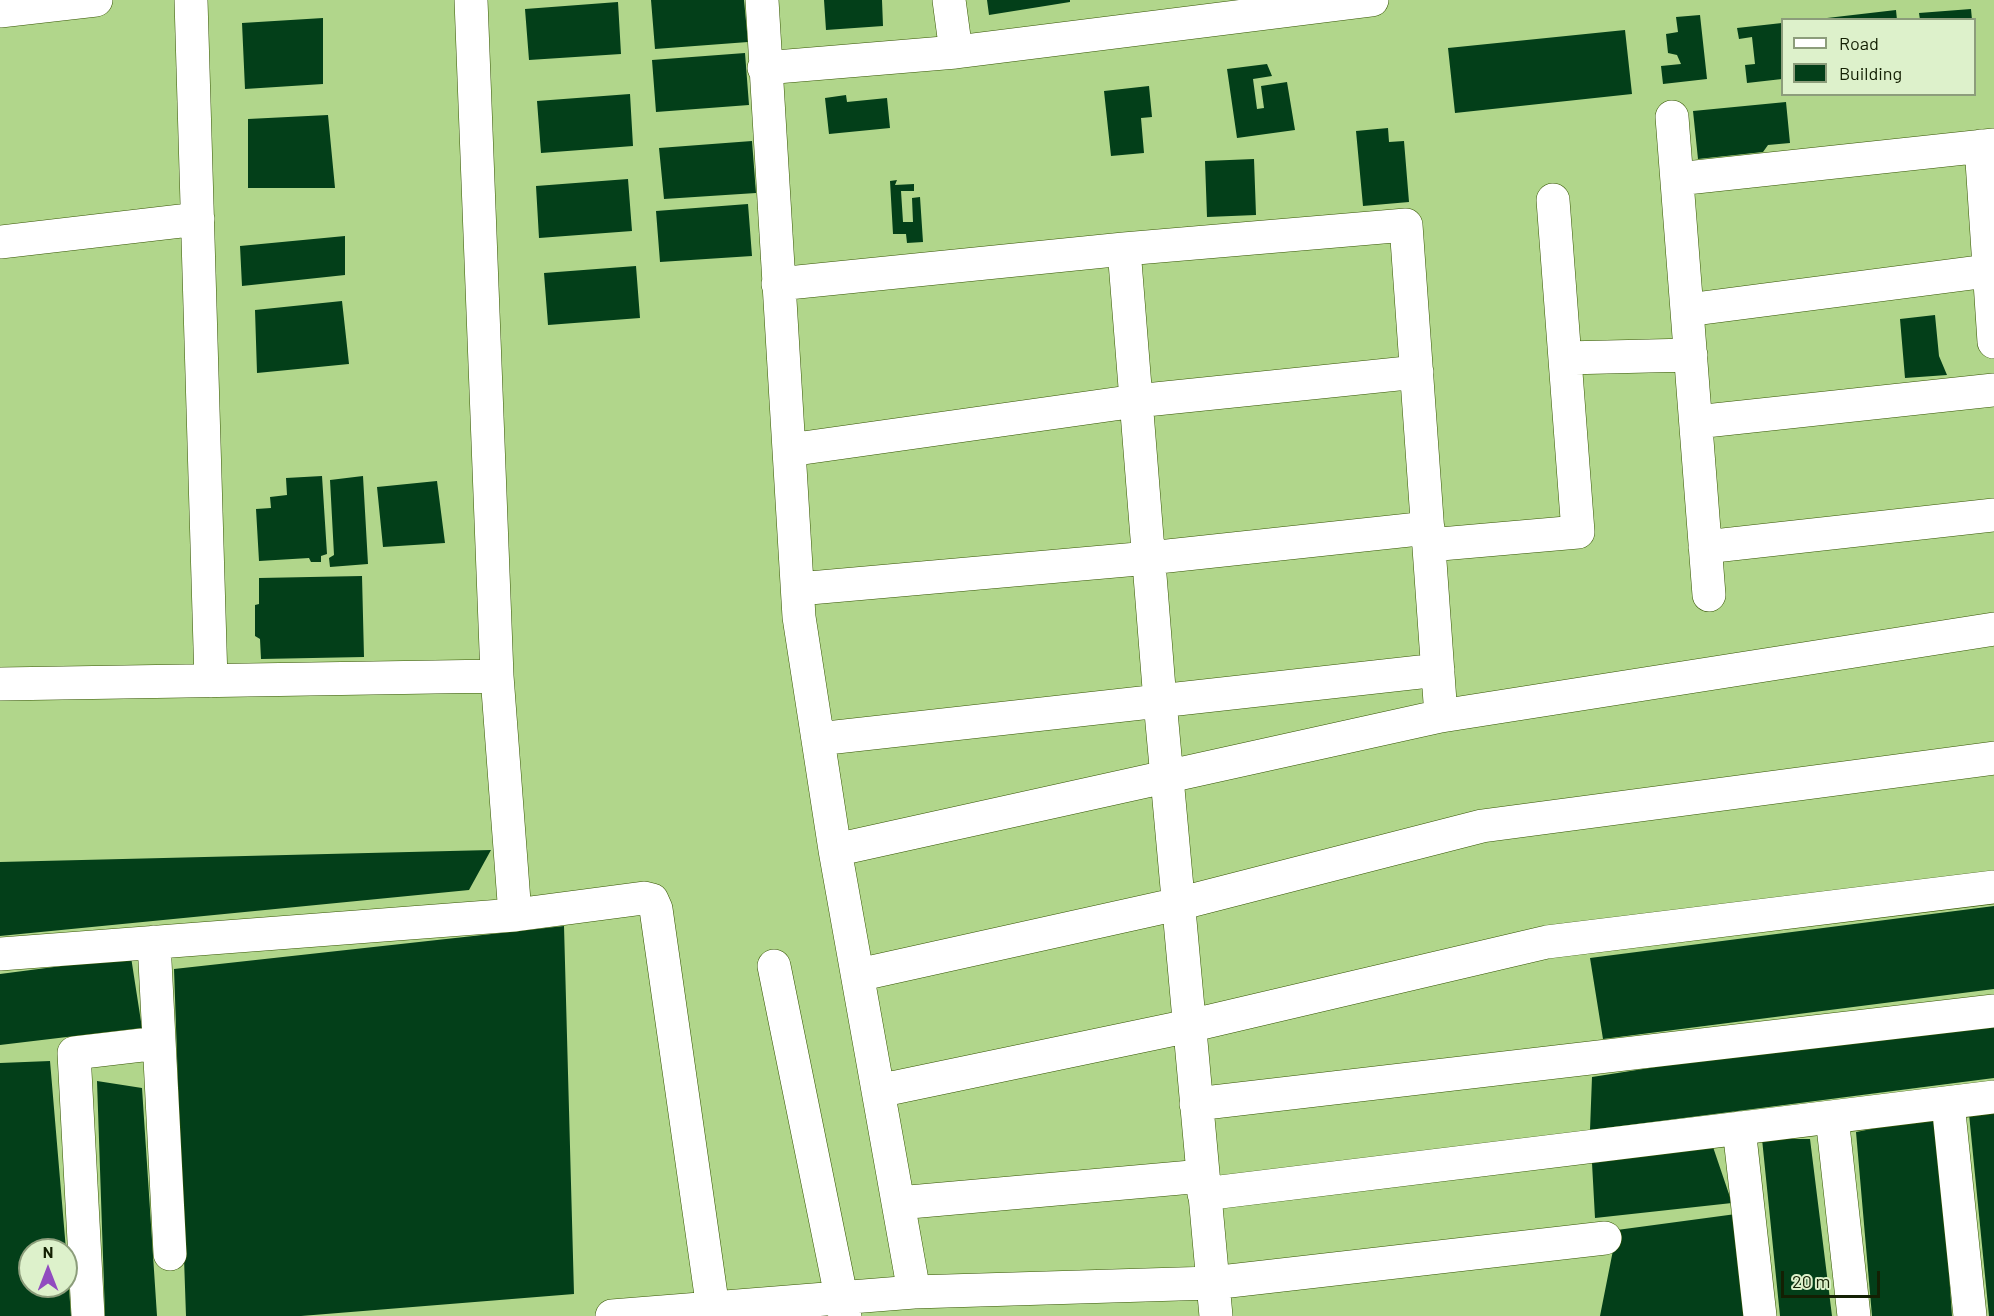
<!DOCTYPE html>
<html>
<head>
<meta charset="utf-8">
<style>
  body { margin:0 }
  #map { position:relative; width:1994px; height:1316px; overflow:hidden; background:#b1d68b; font-family:Barlow,sans-serif }
  canvas { display:block }
  .legend { position:absolute; left:1781px; top:18px; width:195px; height:78px; box-sizing:border-box; background:#ddf1cb; border:2px solid #8c9d7b; margin:0; padding:8px 10px; list-style:none; font-size:18px; color:#132003 }
  .legend li { display:flex; align-items:center; gap:12px; height:30px }
  .legend b { width:30px; border:2px solid #8c9d7b }
  .north { position:absolute; left:18px; top:1238px; width:60px; height:60px; box-sizing:border-box; background:#ddf1cb; border:2px solid #8c9d7b; border-radius:50%; rotate:0deg; font-size:16px; font-weight:700; line-height:24px; text-align:center; color:#132003 }
  .north::after { content:''; display:block; margin:auto; width:21px; height:27px; background:#914bbf; clip-path:polygon(50% 0,100% 100%,50% 72%,0 100%) }
  .scale { position:absolute; left:1781px; top:1271px; width:99px; height:27px; box-sizing:border-box; border:3px solid #132003; border-top:0; padding-left:8px; font-size:18px; line-height:21px; white-space:nowrap; color:#132003; -webkit-text-stroke:4px #ddf1cb; paint-order:stroke }
</style>
</head>
<body>
<div id="map">
<canvas width="1994" height="1316"></canvas>
<ul class="legend">
<li><b style="height:8px;background:#fff"></b>Road</li>
<li><b style="height:16px;background:#033f19"></b>Building</li>
</ul>
<div class="north">N</div>
<div class="scale">20 m</div>
</div>
<script>
const c = document.querySelector('canvas').getContext('2d');
c.lineJoin = 'round';
function paint(path, color) { c.fillStyle = color; c.fill(path, 'evenodd'); }
const shape = rows => new Path2D(rows.map(r => 'M' + r).join(''));
function trace(path, color, width, dash) { c.strokeStyle = color; c.lineWidth = width; c.lineCap = dash ? 'butt' : 'round'; c.setLineDash(dash || []); c.stroke(path); }
paint(shape([
  [651,0,744,0,748,42,655,49],
  [824,0,882,0,883,26,826,30],
  [987,0,1070,0,1070,2,989,15],
  [618,2,621,54,529,60,525,9],
  [1971,9,1972,20,1920,20,1919,13],
  [1896,10,1897,20,1827,20,1827,18],
  [1700,15,1707,79,1663,84,1661,66,1681,64,1677,55,1668,53,1666,34,1678,32,1676,17],
  [323,18,323,84,245,89,242,23],
  [1782,23,1782,79,1747,83,1745,65,1755,64,1752,37,1739,39,1737,28],
  [1625,30,1632,94,1455,113,1448,48],
  [745,53,749,105,656,112,652,60],
  [1267,64,1272,76,1253,79,1257,109,1264,108,1261,86,1287,82,1295,130,1237,138,1227,69],
  [1149,86,1152,117,1141,118,1144,153,1111,156,1104,91],
  [630,94,633,146,541,153,537,101],
  [846,95,847,102,887,98,890,128,829,134,825,98],
  [1786,102,1790,143,1768,145,1763,152,1698,159,1693,111],
  [328,115,335,188,248,188,248,119],
  [1388,128,1389,142,1404,141,1409,202,1363,206,1356,131],
  [752,141,756,193,664,199,659,148],
  [1254,159,1256,215,1207,217,1205,161],
  [628,179,632,231,539,238,536,186],
  [897,180,895,185,914,184,914,191,901,191,903,222,913,222,912,198,920,197,923,242,907,243,906,234,893,234,890,181],
  [748,204,752,256,660,262,656,211],
  [345,236,345,275,242,286,240,246],
  [636,266,640,318,548,325,544,273],
  [342,301,349,364,257,373,255,310],
  [1935,315,1939,356,1947,375,1905,378,1900,319],
  [322,476,327,554,321,556,321,562,311,562,309,558,259,561,256,509,271,508,270,497,287,495,286,478],
  [363,476,368,564,330,567,329,558,334,555,330,480],
  [437,481,445,543,383,547,377,487],
  [362,576,364,657,261,659,260,639,255,636,255,605,259,604,259,578],
  [491,850,469,890,0,936,0,862],
  [1994,906,1994,989,1603,1039,1590,958],
  [564,926,574,1294,301,1316,186,1316,174,969],
  [131,957,142,1028,0,1045,0,974],
  [1994,1014,1994,1078,1590,1130,1592,1077],
  [50,1061,66,1250,30,1250,30,1286,66,1286,68,1274,71,1316,0,1316,0,1063],
  [97,1081,142,1088,157,1316,105,1316],
  [1994,1113,1994,1316,1989,1316,1969,1114],
  [1938,1116,1952,1316,1872,1316,1856,1132],
  [1762,1139,1810,1139,1832,1316,1780,1316],
  [1713,1147,1732,1203,1595,1218,1592,1163],
  [1736,1214,1748,1316,1600,1316,1617,1230]
]), '#033f19');
const minor = shape([
  [191,0,211,681],
  [471,0,497,676,515,915],
  [762,0,799,617,835,850,914,1292],
  [949,0,956,52],
  [0,11,96,0],
  [764,68,956,52,1372,0],
  [1672,117,1709,595],
  [1981,146,1994,342],
  [1677,179,1994,145],
  [0,242,198,219],
  [1124,249,1160,701,1216,1316],
  [778,284,1124,249,1406,225,1441,716],
  [1687,310,1994,270],
  [1565,358,1691,355],
  [1696,422,1994,390],
  [789,450,1136,401,1417,372],
  [1429,545,1578,532,1553,200],
  [1705,547,1994,515],
  [798,589,1149,558,1428,528],
  [0,684,497,676],
  [818,739,1438,670],
  [835,850,1441,716,1994,629],
  [154,942,170,1254],
  [0,954,515,915,644,898,652,900,656,909,714,1316],
  [774,966,845,1316],
  [858,975,1178,904,1482,826,1994,758],
  [878,1091,1189,1026,1547,942,1994,887],
  [1948,1103,1970,1316],
  [1196,1104,1994,1011],
  [1832,1117,1854,1316],
  [1739,1128,1760,1316],
  [1204,1194,1994,1097],
  [898,1203,1203,1176],
  [88,1316,74,1053,159,1043],
  [612,1316,914,1292,1212,1283,1605,1238]
]);
trace(minor, '#365503', 34);
trace(minor, '#fff', 33);
</script>
</body>
</html>
